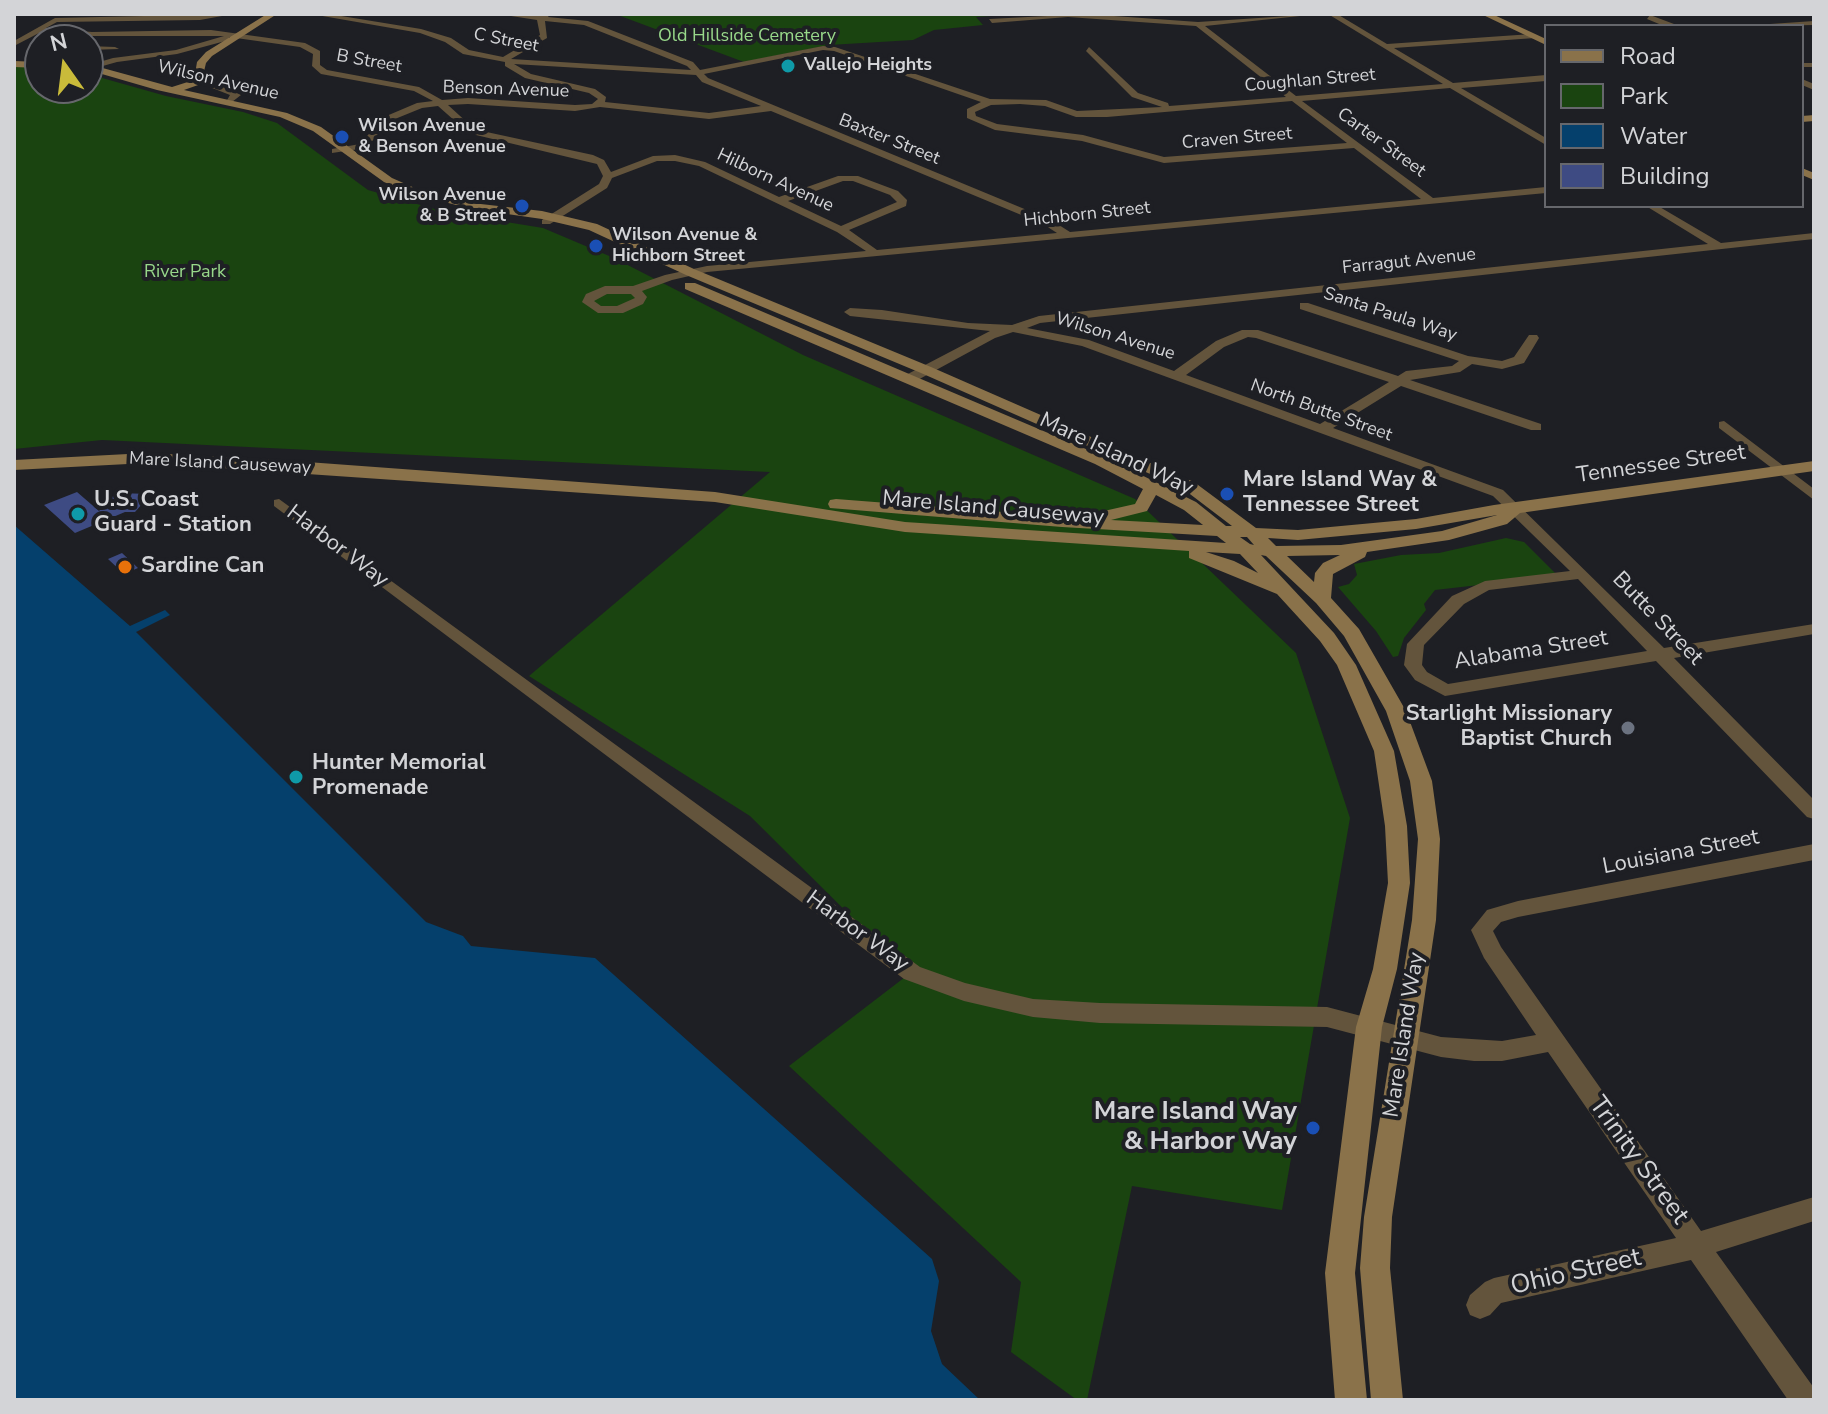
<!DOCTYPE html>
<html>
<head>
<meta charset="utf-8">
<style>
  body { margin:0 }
  #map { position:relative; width:1828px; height:1414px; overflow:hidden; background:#1e1f24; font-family:"Nunito Sans",sans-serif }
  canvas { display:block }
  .frame { position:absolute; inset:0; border:16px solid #d3d4d7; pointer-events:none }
  .legend { position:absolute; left:1544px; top:24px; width:260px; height:184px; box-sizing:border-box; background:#1e1f24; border:2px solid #66676c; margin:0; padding:10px 14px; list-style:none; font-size:24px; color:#d3d4d7 }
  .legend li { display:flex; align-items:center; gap:16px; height:40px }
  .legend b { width:40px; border:2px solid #66676c }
  .north { position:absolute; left:24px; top:24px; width:80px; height:80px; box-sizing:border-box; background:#1e1f24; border:2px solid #66676c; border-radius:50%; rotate:346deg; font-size:22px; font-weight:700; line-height:32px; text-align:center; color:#d3d4d7 }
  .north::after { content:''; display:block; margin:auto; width:28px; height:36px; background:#c9bb3a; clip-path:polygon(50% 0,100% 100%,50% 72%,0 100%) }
</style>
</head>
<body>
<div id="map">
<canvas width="1828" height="1414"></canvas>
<div class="frame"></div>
<ul class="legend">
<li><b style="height:10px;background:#8a724a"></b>Road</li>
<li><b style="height:22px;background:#1a4410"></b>Park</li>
<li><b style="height:22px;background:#05406c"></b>Water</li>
<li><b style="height:22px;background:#3e4b83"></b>Building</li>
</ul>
<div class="north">N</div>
</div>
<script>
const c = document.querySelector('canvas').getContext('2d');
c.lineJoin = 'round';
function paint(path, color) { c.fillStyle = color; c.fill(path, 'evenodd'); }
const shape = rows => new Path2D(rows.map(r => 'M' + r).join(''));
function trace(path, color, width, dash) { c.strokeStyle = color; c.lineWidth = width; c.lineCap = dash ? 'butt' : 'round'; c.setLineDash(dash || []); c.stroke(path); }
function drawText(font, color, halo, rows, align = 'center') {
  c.font = font + ' "Nunito Sans",sans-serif'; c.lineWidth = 8; c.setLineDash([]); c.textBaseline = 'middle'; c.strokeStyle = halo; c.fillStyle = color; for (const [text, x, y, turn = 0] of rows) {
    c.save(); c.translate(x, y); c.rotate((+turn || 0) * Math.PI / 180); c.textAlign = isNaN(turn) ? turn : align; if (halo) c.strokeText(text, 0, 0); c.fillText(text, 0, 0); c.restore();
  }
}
paint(shape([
  [615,14,1023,14,976,17,983,25,934,30,913,40,829,45,744,62],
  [14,65,40,67,40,88,88,88,88,74,166,96,243,112,277,123,368,190,445,212,543,228,614,258,803,355,1135,499,1296,653,1350,818,1282,1210,1132,1186,1087,1400,1077,1400,1011,1352,1021,1282,789,1066,909,974,750,816,529,676,770,472,102,440,14,449],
  [1506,538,1524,542,1558,576,1435,590,1424,604,1426,610,1404,638,1398,656,1393,657,1376,631,1338,587,1349,584,1357,575,1354,564,1401,555,1439,553]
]), '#1a4410');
paint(shape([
  [14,525,130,626,165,610,170,615,136,632,426,922,463,936,471,946,595,958,932,1259,939,1281,931,1331,942,1364,980,1400,14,1400]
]), '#05406c');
paint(shape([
  [77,492,99,511,116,493,151,494,135,512,125,512,75,533,44,505],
  [122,553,138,568,124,574,108,559]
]), '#3e4b83');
paint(shape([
  [233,14,200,20,57,22,46,28,92,32,211,30,305,43,320,51,320,65,327,70,419,87,442,100,468,98,575,105,592,104,598,99,589,93,525,78,505,66,505,62,463,54,445,42,420,33,311,14,329,14,421,29,451,38,469,50,503,57,540,35,537,20,498,14,550,14,548,17,588,21,693,62,700,70,823,46,835,47,990,99,1046,100,1077,111,1162,107,1132,97,1086,51,1089,47,1138,93,1168,103,1169,106,1286,97,1196,26,1068,17,992,23,989,19,1086,14,1198,22,1319,14,1205,26,1296,96,1443,84,1328,14,1337,14,1387,44,1532,34,1535,38,1394,48,1453,83,1546,75,1546,81,1461,88,1546,138,1546,145,1450,88,1302,101,1433,198,1546,187,1546,193,707,272,672,280,642,291,647,297,643,304,623,313,598,313,582,302,586,294,605,286,633,286,665,275,707,266,866,251,837,232,699,166,675,161,657,161,612,178,607,188,550,224,542,224,542,220,599,184,603,176,597,164,476,135,464,129,438,106,422,108,390,121,366,148,332,153,332,149,360,144,384,117,417,103,433,101,414,91,321,74,312,66,313,54,300,47,229,37,229,40,177,54,117,62,92,69,89,65,113,58,176,50,224,36,92,36,39,33,14,46,14,41,55,18,233,14],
  [545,21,584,25,687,66,691,70,511,59,547,38,545,21],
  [823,50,834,51,981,102,967,109,967,118,995,130,1082,141,1164,163,1354,148,1421,199,1070,232,1051,220,708,78,704,74,823,50],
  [514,64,696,75,702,82,761,106,709,113,605,102,606,97,595,89,531,74,514,64],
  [1292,101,1347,143,1164,157,1083,135,997,124,976,116,975,112,991,105,1020,104,1045,106,1076,117,1107,117,1292,101],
  [468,104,575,111,600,107,709,119,771,111,1043,224,1057,233,877,250,849,230,906,206,907,200,898,191,858,176,838,176,779,197,705,162,675,155,653,156,611,172,604,160,593,155,482,131,470,125,448,105,468,104],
  [843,181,853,181,890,195,897,202,841,226,788,201,843,181],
  [607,294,631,294,635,298,617,306,601,306,594,301,607,294],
  [1650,15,1674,24,1675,26,1664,26,1647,19,1650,15],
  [1814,21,1814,25,1766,26,1770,24,1814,21],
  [88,46,115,47,119,49,88,50,88,46],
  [1802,63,1814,63,1814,67,1802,67,1802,63],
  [197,78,203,78,241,95,232,102,226,102,230,95,197,82,197,78],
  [1802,79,1814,84,1814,90,1802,85,1802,79],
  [1646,206,1658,206,1721,243,1814,233,1814,239,1040,323,1027,328,1089,340,1174,371,1216,341,1242,330,1258,330,1398,376,1406,371,1452,366,1459,361,1300,309,1300,303,1308,303,1468,356,1502,361,1514,357,1529,335,1537,335,1539,338,1524,363,1502,369,1472,364,1460,372,1410,380,1541,424,1541,430,1531,430,1401,386,1333,428,1503,490,1664,648,1814,624,1814,634,1674,658,1814,800,1814,819,1807,817,1656,661,1445,696,1415,680,1404,665,1407,644,1452,596,1485,581,1570,571,1493,496,1082,346,1013,332,995,338,914,382,904,382,904,376,990,331,850,316,844,312,850,308,882,310,968,323,1012,325,1039,316,1708,244,1646,206],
  [1248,337,1256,338,1389,382,1320,424,1186,375,1224,347,1248,337],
  [1578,579,1647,651,1448,684,1427,672,1422,665,1424,645,1464,604,1489,590,1578,579],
  [1724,421,1814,489,1814,500,1719,428,1719,422,1724,421],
  [279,499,920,967,965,983,1033,999,1100,1003,1327,1007,1441,1037,1502,1041,1536,1035,1484,958,1471,930,1487,910,1518,901,1814,844,1814,860,1518,917,1501,922,1493,931,1501,947,1701,1231,1814,1197,1814,1221,1716,1252,1814,1388,1814,1400,1788,1400,1691,1260,1501,1303,1490,1315,1480,1319,1470,1315,1466,1305,1470,1295,1485,1282,1494,1278,1676,1238,1548,1052,1502,1061,1474,1061,1441,1057,1327,1027,1100,1023,1033,1017,964,1001,904,979,274,506,274,500,279,499]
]), '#63543c');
paint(shape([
  [267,14,277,14,212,56,206,63,201,84,184,90,287,113,321,127,392,178,417,189,472,203,542,211,597,224,694,269,931,367,1194,482,1256,528,1298,530,1416,519,1494,505,1814,461,1814,471,1520,513,1507,524,1449,540,1367,552,1365,557,1333,574,1331,598,1359,629,1406,711,1432,781,1440,839,1436,920,1392,1217,1390,1268,1403,1400,1371,1400,1360,1268,1364,1217,1412,920,1418,839,1410,781,1386,711,1344,636,1316,603,1266,556,1261,555,1334,633,1356,665,1394,751,1407,826,1410,883,1397,969,1382,1027,1355,1273,1367,1400,1335,1400,1325,1273,1356,1027,1373,969,1388,883,1385,826,1374,751,1337,665,1320,641,1277,594,1189,558,1189,551,905,532,715,502,147,463,14,470,14,460,147,453,280,460,715,492,905,522,1226,543,1217,536,1062,527,830,508,828,504,830,500,836,499,1094,519,1095,513,1135,504,1143,489,1095,464,685,289,685,283,695,283,1107,458,1196,502,1226,526,1232,526,1182,488,921,373,686,275,589,230,542,219,472,209,409,193,384,182,313,131,280,117,157,90,88,70,88,64,172,87,194,80,197,62,206,52,267,14],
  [1156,495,1184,510,1203,525,1111,520,1147,511,1156,495],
  [1497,515,1442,531,1341,545,1276,546,1268,538,1298,540,1416,529,1497,515],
  [1240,537,1247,537,1254,545,1250,544,1240,537],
  [1206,552,1240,554,1258,573,1234,561,1206,552],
  [1340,555,1323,563,1315,573,1314,582,1287,556,1340,555],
  [1481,14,1492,14,1546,39,1546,45,1481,14],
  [14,61,40,62,40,68,14,67,14,61],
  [1814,115,1814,121,1802,122,1802,116,1814,115],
  [1802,168,1814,173,1814,180,1802,175,1802,168]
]), '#8a724a');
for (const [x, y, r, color] of [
  [788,66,8,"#0f9aa8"],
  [342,137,8,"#1a4fb4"],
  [522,206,8,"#1a4fb4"],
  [596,246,8,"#1a4fb4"],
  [1227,494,8,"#1a4fb4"],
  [78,514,8,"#0f9aa8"],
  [125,567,8,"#e8710a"],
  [1628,728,8,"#6b7280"],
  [296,777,8,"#0f9aa8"],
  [1313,1128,8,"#1a4fb4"]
]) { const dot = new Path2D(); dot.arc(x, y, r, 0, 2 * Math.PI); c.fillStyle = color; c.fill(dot); trace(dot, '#1e1f24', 3); }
drawText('18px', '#98d88a', '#1e1f24', [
  ["Old Hillside Cemetery",747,37],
  ["River Park",185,273]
]);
drawText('18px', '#d3d4d7', '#1e1f24', [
  ["C Street",506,41,11],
  ["B Street",369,62,10],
  ["Wilson Avenue",218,81,13],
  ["Coughlan Street",1310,81,-5],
  ["Benson Avenue",506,90,2],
  ["Craven Street",1237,139,-5],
  ["Baxter Street",889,140,22],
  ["Carter Street",1381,143,36],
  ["Hilborn Avenue",775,181,25],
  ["Hichborn Street",1087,215,-6],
  ["Farragut Avenue",1409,262,-6],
  ["Santa Paula Way",1390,315,18],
  ["Wilson Avenue",1115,337,17],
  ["North Butte Street",1321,411,20],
  ["Mare Island Causeway",220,464,3]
]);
drawText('bold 18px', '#d3d4d7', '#1e1f24', [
  ["Vallejo Heights",804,66],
  ["Wilson Avenue",358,127],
  ["& Benson Avenue",358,148],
  ["Wilson Avenue",506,196,"right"],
  ["& B Street",506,217,"right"],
  ["Wilson Avenue &",612,236],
  ["Hichborn Street",612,257]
], 'left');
drawText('22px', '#d3d4d7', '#1e1f24', [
  ["Mare Island Way",1116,455,25],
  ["Tennessee Street",1661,465,-8],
  ["Mare Island Causeway",993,509,5],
  ["Harbor Way",337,547,37],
  ["Butte Street",1657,619,46],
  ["Alabama Street",1531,651,-9],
  ["Louisiana Street",1681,853,-11],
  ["Harbor Way",857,932,36],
  ["Mare Island Way",1405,1035,-81]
]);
drawText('bold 22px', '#d3d4d7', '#1e1f24', [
  ["Mare Island Way &",1243,481],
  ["Tennessee Street",1243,506],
  ["U.S. Coast",94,501],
  ["Guard - Station",94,526],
  ["Sardine Can",141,567],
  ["Starlight Missionary",1612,715,"right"],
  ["Baptist Church",1612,740,"right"],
  ["Hunter Memorial",312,764],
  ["Promenade",312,789]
], 'left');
drawText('bold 26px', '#d3d4d7', '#1e1f24', [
  ["Mare Island Way",1297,1113],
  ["& Harbor Way",1297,1143]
], 'right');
drawText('26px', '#d3d4d7', '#1e1f24', [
  ["Trinity Street",1638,1161,54],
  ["Ohio Street",1576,1273,-13]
]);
</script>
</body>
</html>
